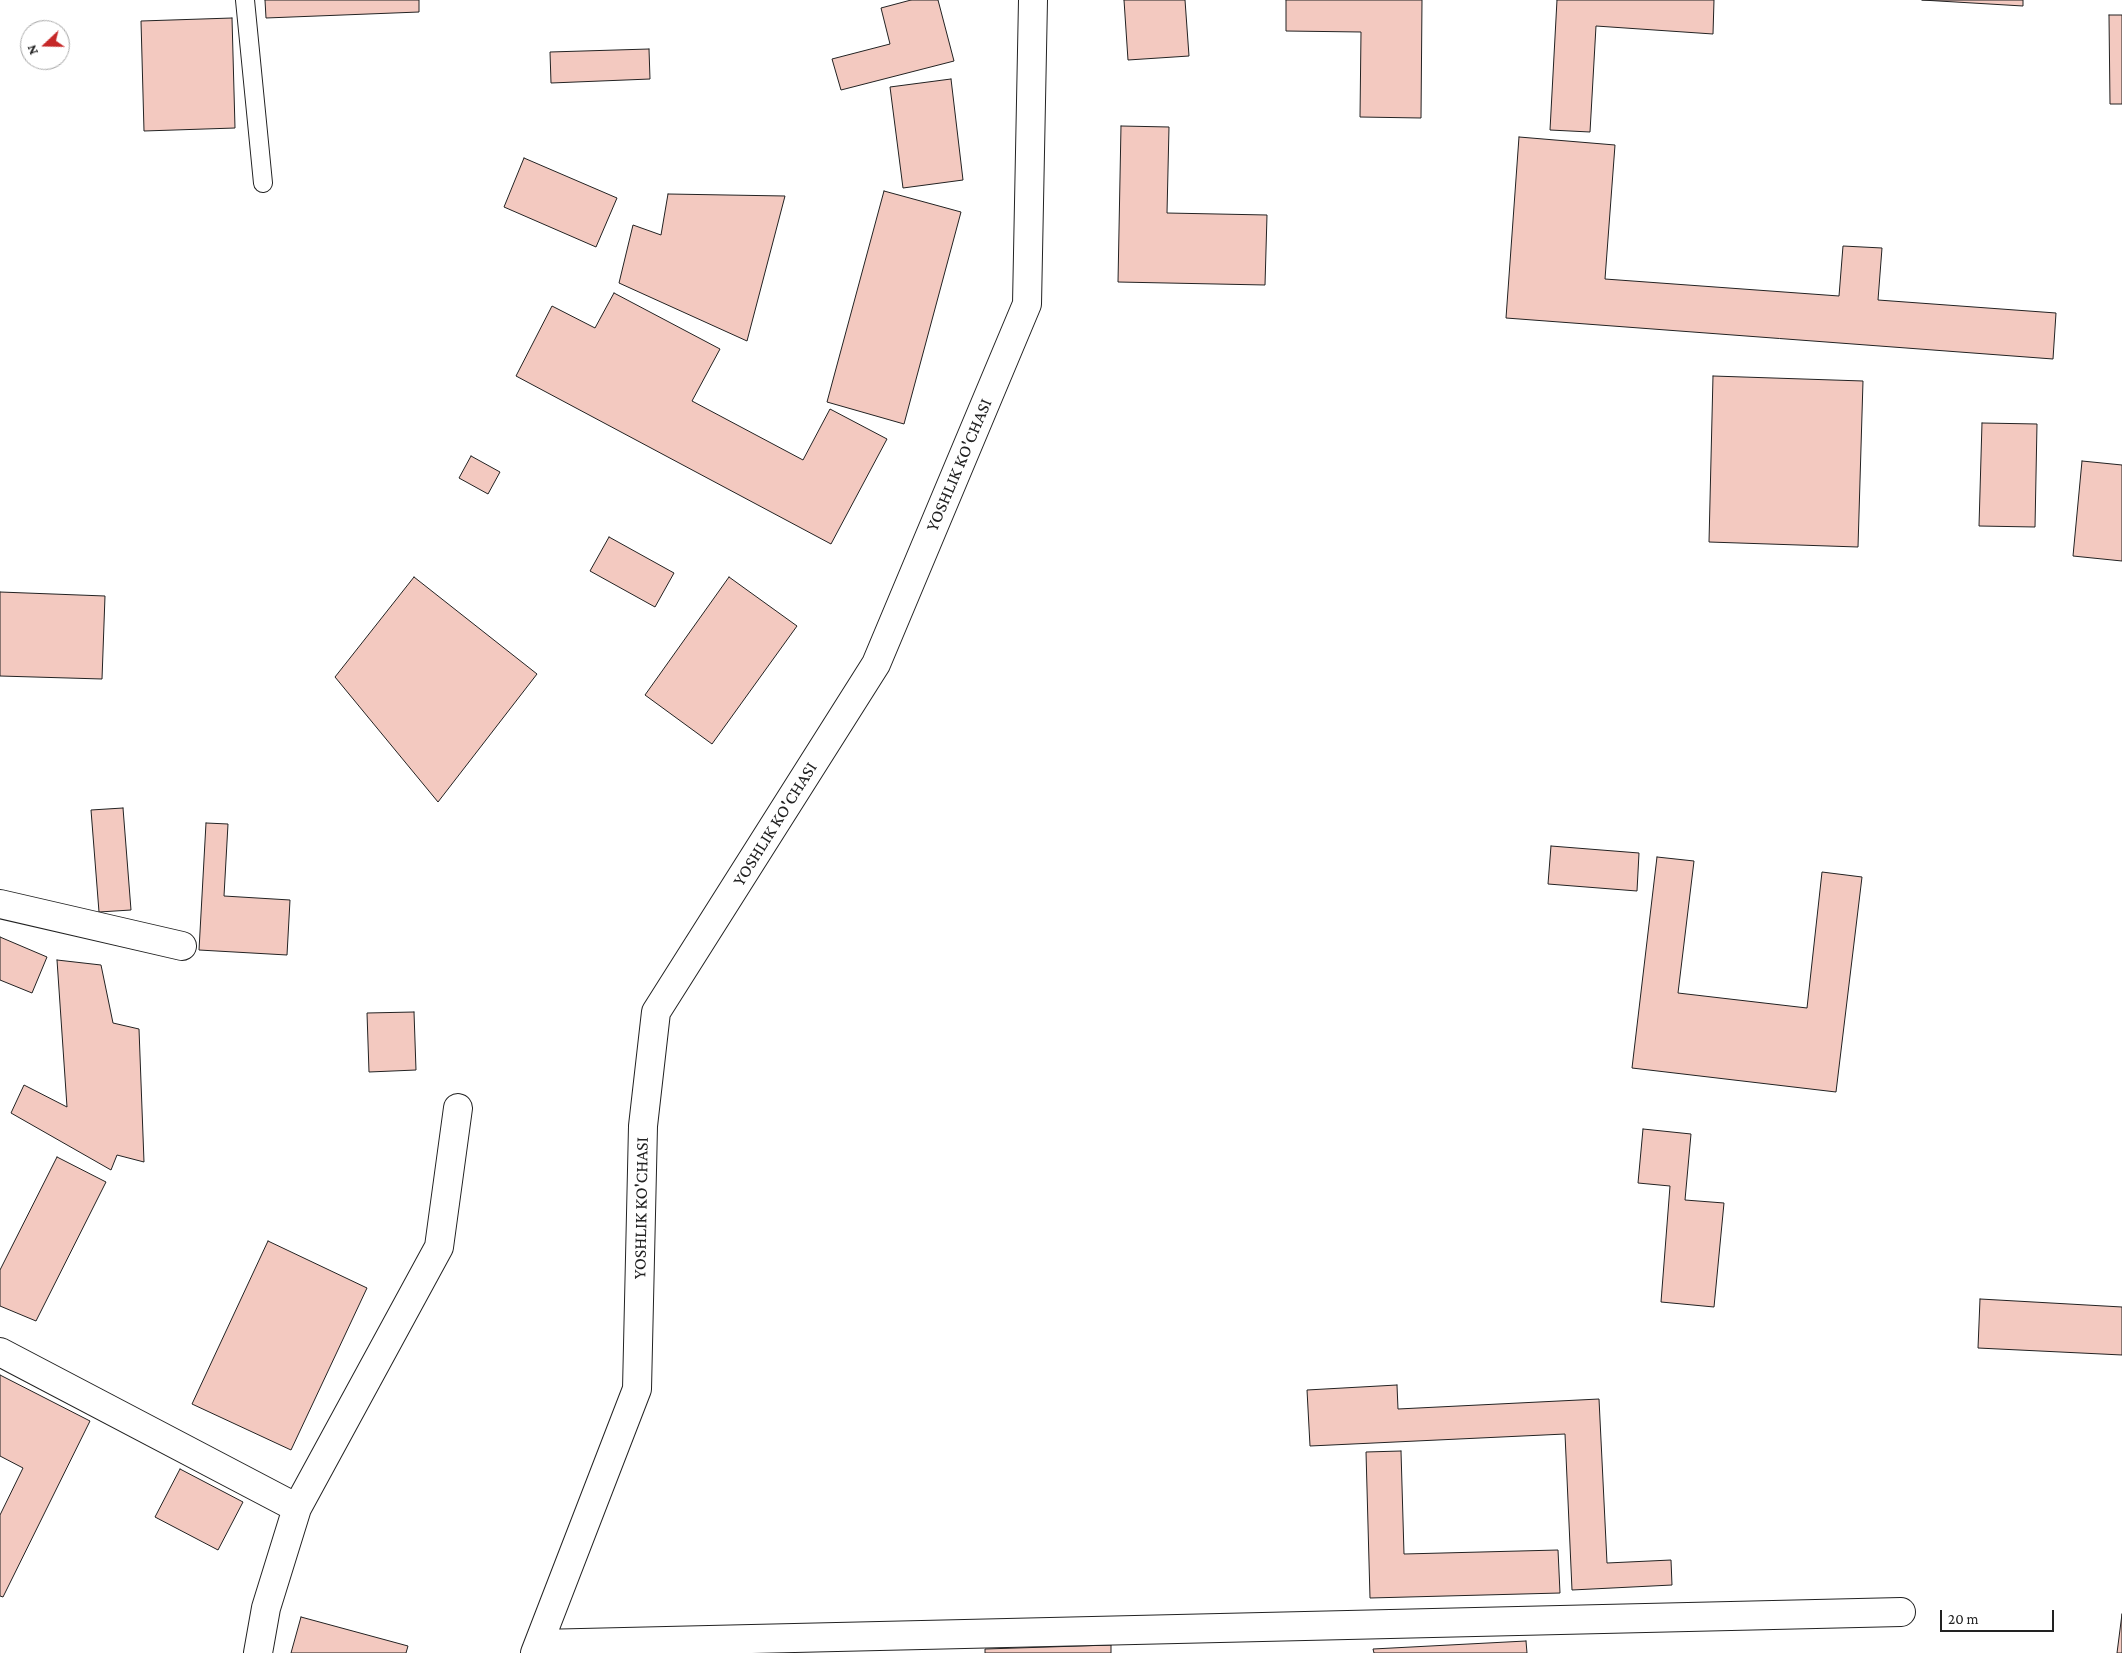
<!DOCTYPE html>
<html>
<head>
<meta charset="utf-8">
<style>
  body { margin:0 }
  #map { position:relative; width:2122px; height:1653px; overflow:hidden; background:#fff; font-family:"Crimson Pro",serif }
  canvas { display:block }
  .north { position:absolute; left:20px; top:20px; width:50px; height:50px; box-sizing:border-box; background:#fff; border:1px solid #a7a7a7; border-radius:50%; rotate:249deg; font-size:14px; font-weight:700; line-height:20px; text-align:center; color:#222 }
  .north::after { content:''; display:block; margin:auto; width:18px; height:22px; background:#c62828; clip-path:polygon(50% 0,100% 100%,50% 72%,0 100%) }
  .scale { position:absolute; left:1940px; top:1610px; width:114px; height:22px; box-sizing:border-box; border:2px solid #222; border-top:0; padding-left:6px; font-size:15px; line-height:18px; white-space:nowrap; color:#222; -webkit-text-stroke:4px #fff; paint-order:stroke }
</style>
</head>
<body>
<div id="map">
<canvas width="2122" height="1653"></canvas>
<div class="north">N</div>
<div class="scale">20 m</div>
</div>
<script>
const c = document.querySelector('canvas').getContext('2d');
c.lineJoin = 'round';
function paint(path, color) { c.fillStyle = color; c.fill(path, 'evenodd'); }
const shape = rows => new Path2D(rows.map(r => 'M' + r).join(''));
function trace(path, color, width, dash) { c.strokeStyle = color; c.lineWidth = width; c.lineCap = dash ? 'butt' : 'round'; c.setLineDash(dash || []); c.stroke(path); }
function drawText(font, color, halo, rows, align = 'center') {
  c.font = font + ' "Crimson Pro",serif'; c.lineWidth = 4; c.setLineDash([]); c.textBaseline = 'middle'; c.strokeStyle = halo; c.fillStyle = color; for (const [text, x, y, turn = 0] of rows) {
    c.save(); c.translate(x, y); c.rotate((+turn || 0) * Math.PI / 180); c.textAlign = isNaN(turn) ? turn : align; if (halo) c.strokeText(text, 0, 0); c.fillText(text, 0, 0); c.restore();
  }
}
const building = shape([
  [265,0,419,0,419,12,266,18,265,0],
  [911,0,938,0,954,61,841,90,832,59,890,44,881,8,911,0],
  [1124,0,1185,0,1189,56,1128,60,1124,0],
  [1286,0,1422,0,1421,118,1360,117,1361,32,1286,31,1286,0],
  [1557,0,1714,0,1713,34,1596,26,1590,132,1550,130,1557,0],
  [1922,0,2023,0,2023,6,1922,0],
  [2109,15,2122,15,2122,104,2110,104,2109,15],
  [232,18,235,128,144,131,141,21,232,18],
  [649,49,650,79,551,83,550,52,649,49],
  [951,79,963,180,903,188,890,87,951,79],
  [1121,126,1169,127,1167,213,1267,215,1265,285,1118,282,1121,126],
  [1519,137,1615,145,1605,279,1839,296,1843,246,1882,248,1878,300,2056,313,2053,359,1506,318,1519,137],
  [524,158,617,198,596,247,504,207,524,158],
  [884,191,961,212,904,424,827,402,884,191],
  [668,194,785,196,747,341,619,283,633,225,661,235,668,194],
  [614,293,720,349,692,401,803,460,830,409,887,439,831,544,516,376,552,306,595,328,614,293],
  [1713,376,1863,381,1858,547,1709,542,1713,376],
  [1982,423,2037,424,2035,527,1979,526,1982,423],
  [471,456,500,472,488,494,459,478,471,456],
  [2082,461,2122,465,2122,561,2073,556,2082,461],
  [609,537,674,573,655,607,590,571,609,537],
  [414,577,537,674,438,802,335,677,414,577],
  [729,577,797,626,712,744,645,695,729,577],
  [0,592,105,596,102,679,0,676,0,592],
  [123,808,131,910,99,912,91,810,123,808],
  [206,823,228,824,224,896,290,900,287,955,199,950,206,823],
  [1551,846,1639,853,1637,891,1548,884,1551,846],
  [1657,857,1694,861,1678,993,1807,1008,1822,872,1862,877,1836,1092,1632,1068,1657,857],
  [0,937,47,957,32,993,0,980,0,937],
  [57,960,101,965,113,1023,139,1029,144,1162,117,1155,111,1170,11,1113,24,1085,67,1107,57,960],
  [414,1012,416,1070,369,1072,367,1013,414,1012],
  [1643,1129,1691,1134,1685,1200,1724,1203,1714,1307,1661,1302,1670,1186,1638,1183,1643,1129],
  [57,1157,106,1182,36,1321,0,1306,0,1270,57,1157],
  [268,1241,367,1288,291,1450,192,1404,268,1241],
  [1980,1299,2122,1307,2122,1355,1978,1348,1980,1299],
  [0,1375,90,1421,3,1597,0,1596,0,1515,23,1468,0,1456,0,1375],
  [1397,1385,1398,1409,1599,1399,1607,1563,1671,1560,1672,1585,1572,1590,1565,1434,1310,1446,1307,1390,1397,1385],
  [1401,1451,1404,1554,1558,1550,1560,1593,1370,1598,1366,1452,1401,1451],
  [180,1469,243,1502,218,1550,155,1517,180,1469],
  [2122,1614,2122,1653,2117,1653,2122,1614],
  [301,1617,408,1646,406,1653,291,1653,301,1617],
  [1526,1641,1527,1653,1374,1653,1373,1649,1526,1641],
  [1111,1645,1111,1653,985,1653,985,1649,1111,1645]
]);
paint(building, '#f3c9c0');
trace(building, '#222', 1);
const service = shape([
  [245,0,263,183]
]);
const minor = shape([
  [0,904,182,946],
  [0,1352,297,1508,439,1247,458,1108],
  [539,1644,1901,1612],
  [258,1653,266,1608,297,1508],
  [535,1653,637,1389,643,1126,656,1012,876,664,1027,304,1033,0]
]);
trace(service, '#222', 20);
trace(minor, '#222', 30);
trace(service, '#fff', 18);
trace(minor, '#fff', 28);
drawText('18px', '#222', '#fff', [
  ["YOSHLIK KO'CHASI",959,465,-67],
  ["YOSHLIK KO'CHASI",775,824,-58],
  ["YOSHLIK KO'CHASI",641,1208,-89]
]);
</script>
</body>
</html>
